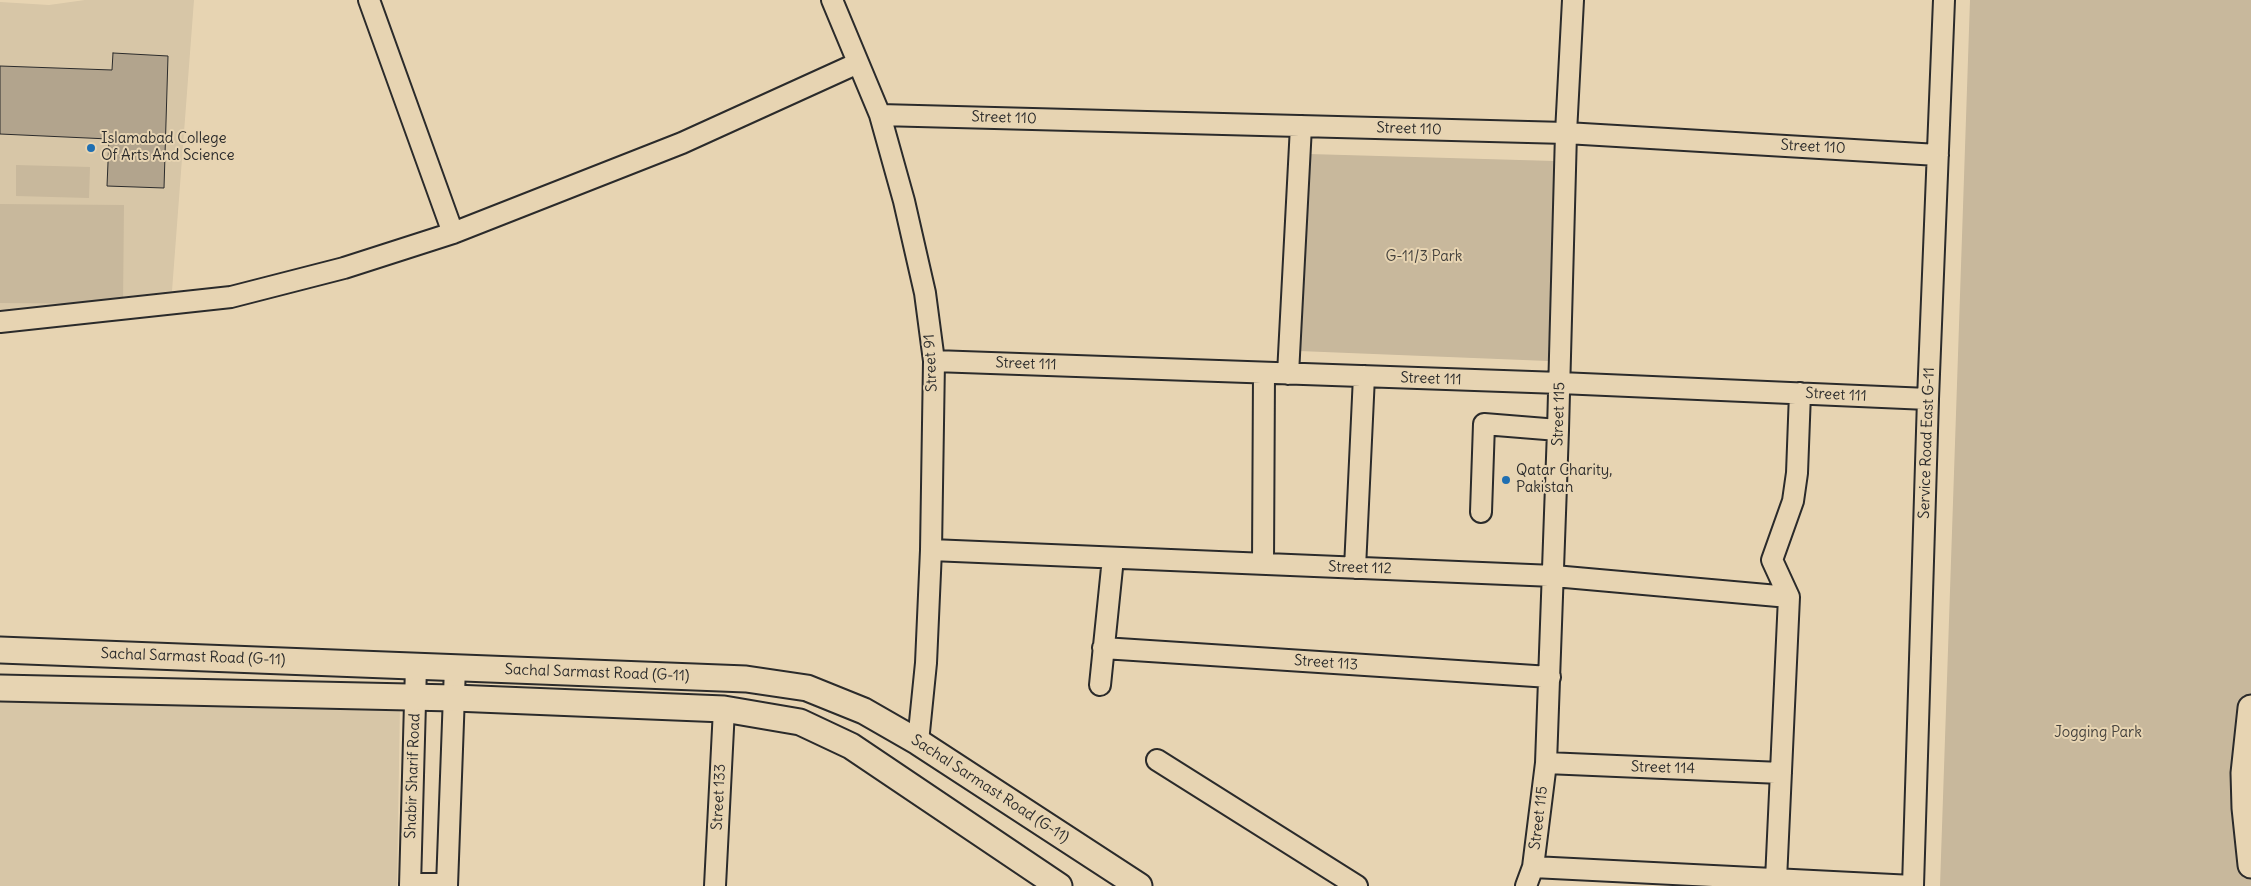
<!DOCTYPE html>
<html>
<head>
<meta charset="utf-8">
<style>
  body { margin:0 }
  canvas { display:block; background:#e7d4b2 }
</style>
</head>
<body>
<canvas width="2251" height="886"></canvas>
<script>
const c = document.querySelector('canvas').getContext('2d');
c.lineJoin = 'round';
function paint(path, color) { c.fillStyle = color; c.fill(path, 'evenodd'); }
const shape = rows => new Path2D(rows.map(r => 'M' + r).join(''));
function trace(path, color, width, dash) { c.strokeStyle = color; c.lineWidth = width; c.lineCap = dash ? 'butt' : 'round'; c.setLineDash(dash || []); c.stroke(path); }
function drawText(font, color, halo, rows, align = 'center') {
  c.font = font + ' Delius,sans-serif'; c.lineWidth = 4; c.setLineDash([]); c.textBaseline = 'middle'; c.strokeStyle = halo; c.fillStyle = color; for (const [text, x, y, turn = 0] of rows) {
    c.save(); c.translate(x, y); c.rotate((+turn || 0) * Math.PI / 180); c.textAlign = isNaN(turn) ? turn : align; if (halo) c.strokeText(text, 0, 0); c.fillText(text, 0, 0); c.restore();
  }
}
paint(shape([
  [85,0,194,0,172,291,0,312,0,2,49,5],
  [0,696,400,703,397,886,0,886]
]), '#d7c6a7');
paint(shape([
  [1970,0,2251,0,2251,886,1940,886],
  [1309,154,1555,161,1548,361,1299,351],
  [16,165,90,167,89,198,16,196],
  [0,204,124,205,123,304,0,303]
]), '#c8b89c');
const building = shape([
  [113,53,168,56,164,188,107,186,109,139,0,134,0,66,112,70,113,53]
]);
paint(building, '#b2a48d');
trace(building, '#2b2b2b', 1);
const minor = shape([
  [369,0,453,233],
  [832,0,880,115,904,201,925,293,934,361,931,550,926,663,918,742],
  [880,115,1566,133,1938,155],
  [0,322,231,297,344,268,453,233,682,143,858,63],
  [934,361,1560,383,1928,399],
  [1288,374,1301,126],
  [1481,512,1484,424,1558,430],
  [931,550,1554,576,1789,597],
  [1263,564,1264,373],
  [1355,568,1364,376],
  [1103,648,1550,677],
  [1100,685,1113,558],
  [1157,760,1357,886],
  [1546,763,1781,773],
  [1533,867,1913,886,1928,399,1944,0],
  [1776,880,1789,597,1772,560,1793,501,1797,473,1800,393],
  [410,884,447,884],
  [410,886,416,666],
  [447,886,455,667],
  [715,886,724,709],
  [1526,886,1533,867,1546,763,1558,430,1566,133,1573,0]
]);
const major = shape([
  [0,650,746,679,807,688,864,711,918,742,1139,886],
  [0,688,454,698,724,709,800,722,851,746,1059,886],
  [2251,708,2244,773,2245,808,2251,865]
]);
trace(minor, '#2b2b2b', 24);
trace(major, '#2b2b2b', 29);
trace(minor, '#e7d4b2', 20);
trace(major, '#e7d4b2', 25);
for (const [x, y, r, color] of [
  [91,148,5,"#1f6fb2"],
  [1506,480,5,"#1f6fb2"]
]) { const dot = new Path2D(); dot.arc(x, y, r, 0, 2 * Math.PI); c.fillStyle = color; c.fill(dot); trace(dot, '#e7d4b2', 2); }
drawText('15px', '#2b2b2b', '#e7d4b2', [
  ["Street 110",1004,118,2],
  ["Street 110",1409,129,2],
  ["Street 110",1813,147,3],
  ["Street 91",931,363,-93],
  ["Street 111",1026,364,2],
  ["Street 111",1431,379,2],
  ["Street 111",1836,395,3],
  ["Street 115",1559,414,-88],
  ["Service Road East G-11",1927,443,-88],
  ["Street 112",1360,568,2],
  ["Sachal Sarmast Road (G-11)",193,657,2],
  ["Street 113",1326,663,4],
  ["Sachal Sarmast Road (G-11)",597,673,2],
  ["Street 114",1663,768,2],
  ["Shabir Sharif Road",413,776,-88],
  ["Sachal Sarmast Road (G-11)",990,789,33],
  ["Street 133",719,797,-87],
  ["Street 115",1539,818,-83]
]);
drawText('15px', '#2b2b2b', '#e7d4b2', [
  ["Islamabad College",101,139],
  ["Of Arts And Science",101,156],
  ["Qatar Charity,",1516,471],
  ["Pakistan",1516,488]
], 'left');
drawText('15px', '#43403c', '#e7d4b2', [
  ["G-11/3 Park",1424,257],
  ["Jogging Park",2098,733]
]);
</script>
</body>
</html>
